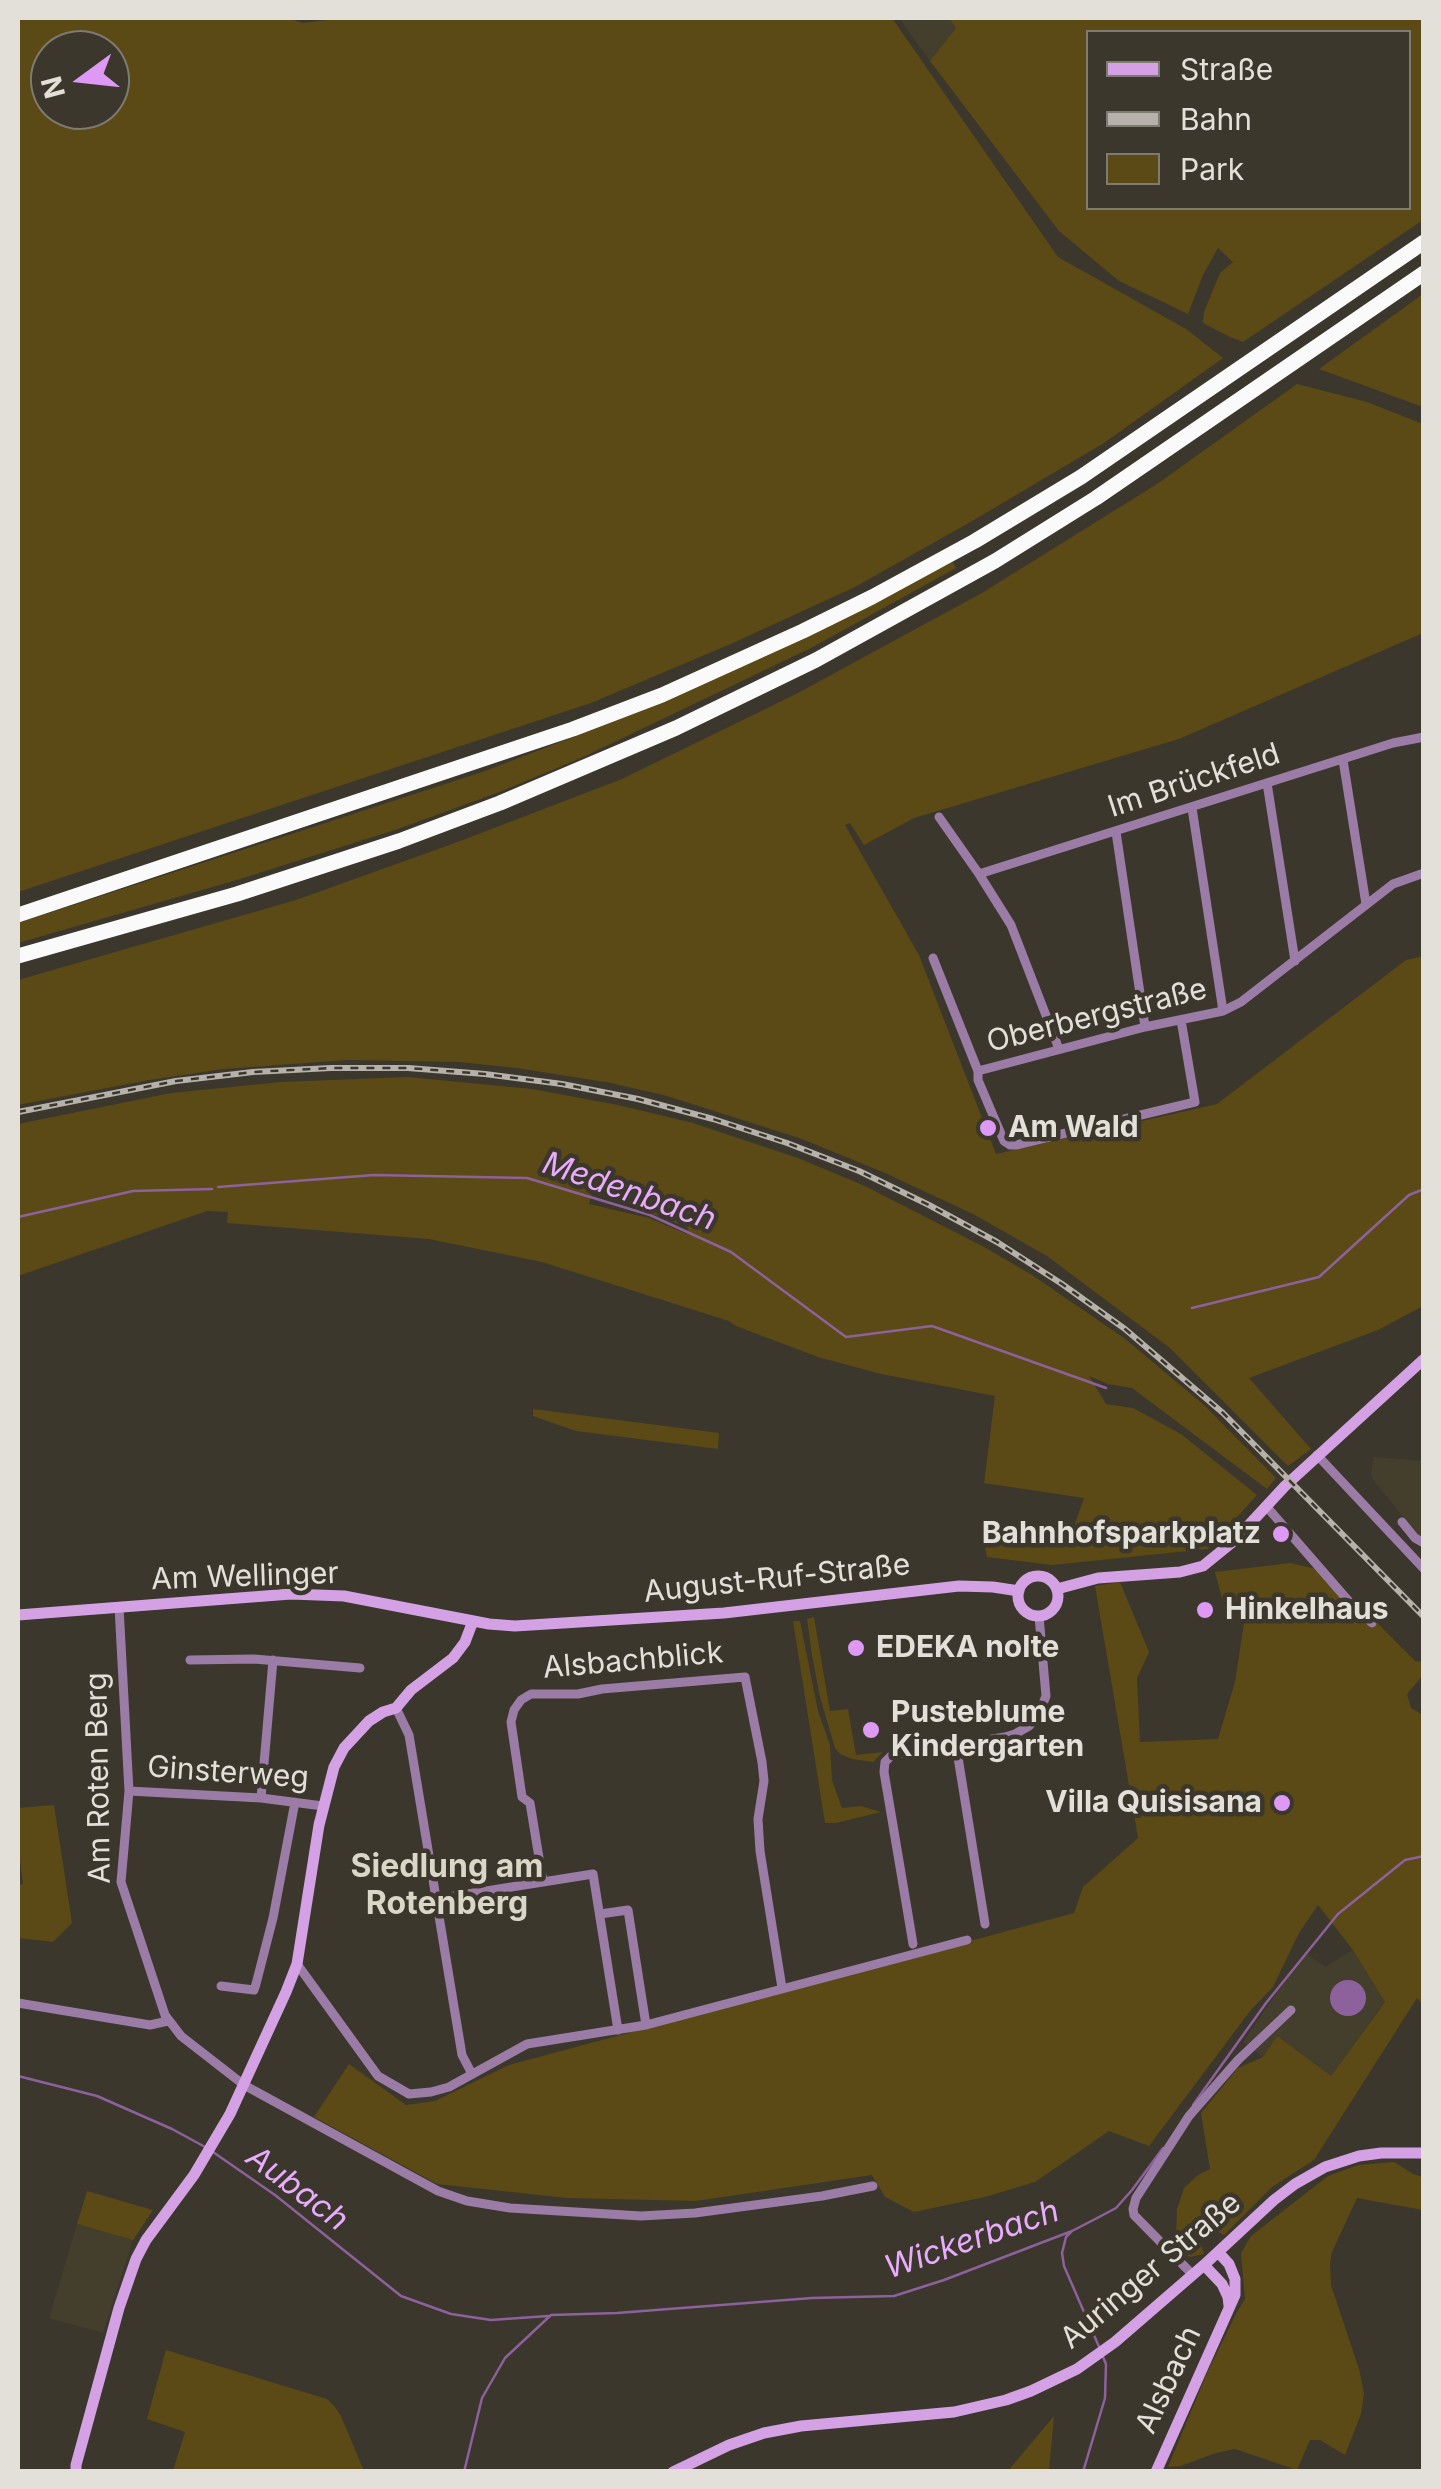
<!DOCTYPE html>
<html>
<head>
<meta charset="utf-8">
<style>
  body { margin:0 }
  #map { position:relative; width:1441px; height:2489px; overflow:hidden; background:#3b372c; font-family:Inter,sans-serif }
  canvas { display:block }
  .frame { position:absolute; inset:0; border:20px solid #e3e0da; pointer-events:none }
  .legend { position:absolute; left:1086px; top:30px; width:325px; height:180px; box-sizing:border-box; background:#3b372c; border:2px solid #7e7b72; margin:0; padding:12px 18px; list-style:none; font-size:30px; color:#e3e0da }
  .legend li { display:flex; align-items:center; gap:20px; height:50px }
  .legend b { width:50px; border:2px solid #7e7b72 }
  .north { position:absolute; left:30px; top:30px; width:100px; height:100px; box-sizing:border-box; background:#3b372c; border:2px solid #7e7b72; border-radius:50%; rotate:255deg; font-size:28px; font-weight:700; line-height:40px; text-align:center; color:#e3e0da }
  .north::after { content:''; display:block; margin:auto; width:35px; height:45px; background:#dd99f3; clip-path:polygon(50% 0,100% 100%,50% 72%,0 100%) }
</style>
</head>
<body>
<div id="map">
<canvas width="1441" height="2489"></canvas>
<div class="frame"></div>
<ul class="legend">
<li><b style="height:12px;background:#d4a1e5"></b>Straße</li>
<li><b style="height:12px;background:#b6b2ab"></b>Bahn</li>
<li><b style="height:28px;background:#5b4a15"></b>Park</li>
</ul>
<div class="north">N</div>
</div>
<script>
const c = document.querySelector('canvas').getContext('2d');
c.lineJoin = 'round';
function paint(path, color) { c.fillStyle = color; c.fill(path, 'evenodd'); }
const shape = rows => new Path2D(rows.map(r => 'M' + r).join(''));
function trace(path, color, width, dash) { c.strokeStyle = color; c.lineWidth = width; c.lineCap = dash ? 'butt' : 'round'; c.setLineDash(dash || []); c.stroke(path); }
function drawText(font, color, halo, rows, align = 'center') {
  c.font = font + ' Inter,sans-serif'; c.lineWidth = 9; c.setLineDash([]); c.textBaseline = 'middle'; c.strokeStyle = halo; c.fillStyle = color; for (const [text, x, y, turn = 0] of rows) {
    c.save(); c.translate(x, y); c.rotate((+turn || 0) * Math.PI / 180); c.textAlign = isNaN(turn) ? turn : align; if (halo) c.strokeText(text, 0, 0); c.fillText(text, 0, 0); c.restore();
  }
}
paint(shape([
  [899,18,949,18,956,28,930,61],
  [1373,1457,1423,1461,1423,1538,1417,1535,1371,1477],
  [1353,1950,1385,2001,1331,2076,1277,2037,1263,2057,1243,2042,1305,1952,1325,1967],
  [77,2224,133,2240,103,2333,49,2318]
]), '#443e2d');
paint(shape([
  [18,18,287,18,303,23,344,18,892,18,1058,257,1186,329,1223,358,1104,443,974,520,855,587,733,643,591,703,18,892],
  [50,50,110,50,110,110,50,110],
  [949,18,1423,18,1423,220,1243,342,1230,337,1203,323,1204,312,1220,273,1233,262,1218,248,1203,275,1188,314,1119,281,1059,231,930,61,956,28],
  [1408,32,1408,208,1088,208,1088,32],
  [1423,294,1423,407,1319,369],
  [1297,384,1367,402,1423,424,1423,633,1179,739,914,818,864,845,850,823,845,825,919,955,996,1154,1217,1104,1406,960,1423,956,1423,1306,1378,1330,1249,1378,1311,1449,1288,1466,1170,1348,1047,1256,973,1214,885,1173,802,1139,667,1096,611,1083,517,1068,459,1062,347,1060,223,1069,149,1080,18,1105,18,980,296,900,455,843,622,779,796,694,982,593,1157,484],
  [953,562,956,568,811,648,581,758,497,793,395,830,237,880,18,943,18,923,485,771,664,702],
  [408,1077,532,1089,618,1105,693,1123,798,1158,865,1186,986,1248,1032,1275,1124,1338,1204,1405,1276,1478,1267,1489,1132,1388,1108,1384,1089,1376,1106,1404,1133,1408,1181,1434,1257,1495,1208,1549,1052,1565,987,1557,984,1543,1070,1538,1084,1498,984,1483,995,1396,881,1374,818,1357,736,1326,729,1321,542,1262,429,1239,227,1223,228,1212,207,1211,18,1276,18,1124,171,1093,281,1082],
  [593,1190,688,1228,687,1234,649,1218,589,1204],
  [533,1409,719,1433,718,1449,576,1431,533,1416],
  [1290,1563,1326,1571,1415,1661,1423,1662,1423,1675,1407,1694,1411,1708,1423,1715,1423,2005,1417,1998,1314,2160,1272,2187,1224,2235,1210,2228,1200,2241,1204,2254,1190,2257,1180,2252,1176,2240,1177,2209,1184,2188,1198,2175,1210,2169,1201,2113,1238,2068,1263,2057,1277,2036,1331,2076,1385,2002,1353,1950,1318,1905,1299,1933,1273,1987,1250,2011,1149,2146,1109,2131,1035,2182,985,2197,914,2212,885,2197,872,2175,696,2201,567,2198,437,2184,314,2117,349,2064,406,2105,435,2101,509,2065,1074,1913,1083,1887,1138,1838,1095,1586,1120,1582,1149,1652,1137,1678,1140,1742,1218,1739,1235,1682,1244,1623,1222,1598,1215,1572],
  [814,1617,830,1711,848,1709,856,1755,883,1752,873,1762,852,1759,840,1754,835,1748,820,1697,812,1655,807,1619],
  [793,1621,800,1621,818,1711,830,1745,832,1780,842,1808,861,1806,881,1812,836,1823,825,1823],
  [54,1805,72,1923,53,1942,18,1938,18,1885,23,1884,18,1845,18,1808],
  [1394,2162,1413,2174,1423,2177,1423,2210,1357,2198,1332,2252,1330,2264,1331,2285,1359,2369,1364,2393,1361,2414,1345,2455,1320,2440,1310,2440,1297,2470,1235,2449,1216,2453,1181,2466,1168,2467,1207,2373,1238,2310,1245,2299,1241,2253,1251,2236,1328,2176,1358,2165],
  [87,2191,153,2210,133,2240,77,2224],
  [166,2350,327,2399,335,2407,341,2416,364,2471,173,2471,185,2432,147,2419],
  [1054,2416,1049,2471,1008,2471]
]), '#5b4a15');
paint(shape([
  '1330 1998a18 18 0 1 1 36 0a18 18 0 1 1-36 0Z'
]), '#8d619c');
trace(shape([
  [218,1187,374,1175,527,1178,650,1215,731,1252,846,1337,932,1326,1106,1388],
  [18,1217,133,1191,212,1189],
  [1192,1308,1319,1277,1409,1195,1424,1189],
  [18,2076,97,2096,172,2129,207,2148],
  [1193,2105,1266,2003,1338,1914,1405,1860,1424,1856],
  [213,2152,275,2195,401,2296,451,2314,491,2320,548,2316],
  [1071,2232,1066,2237,1062,2253,1064,2266,1100,2349],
  [464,2472,482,2398,505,2358,551,2315,617,2313,812,2298,894,2296,944,2280,1072,2231,1101,2216,1116,2208,1132,2190,1163,2148],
  [1083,2472,1105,2398,1106,2364,1103,2357]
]), '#8d619c', 2.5);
trace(shape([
  [1343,760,1366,904],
  [1267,783,1295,961],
  [1192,808,1223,1011],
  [939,817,979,874,1011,925,1059,1049],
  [1116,832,1145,1027],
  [979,874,1393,743,1424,737],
  [933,958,978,1071,978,1080,1004,1141,1010,1145,1016,1145,1195,1102,1181,1020],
  [978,1071,1145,1027,1223,1011,1241,1002,1393,884,1424,873],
  [1317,1455,1424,1569],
  [1266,1506,1352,1605,1372,1623],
  [1402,1522,1415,1538,1424,1543],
  [119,1607,129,1791,121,1882,165,2015,181,2036,244,2085,438,2191,467,2201,510,2208,641,2216,695,2213,822,2196,873,2186],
  [190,1660,254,1659,360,1668],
  [396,1708,409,1735,462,2055,472,2074],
  [956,1745,985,1924],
  [129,1791,261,1798,323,1806],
  [261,1798,273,1660],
  [543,1882,530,1803,522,1797,511,1722,514,1710,521,1700,531,1694,578,1694,602,1689,745,1677,762,1762,764,1781,758,1819,760,1851,782,1988],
  [436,1899,593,1874,618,2030],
  [600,1914,628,1910,646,2025],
  [913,1944,884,1772,885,1762,892,1755,1005,1737,1015,1734,1029,1726,1039,1714,1046,1696,1039,1616],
  [297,1964,378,2076,409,2094,431,2092,449,2087,527,2044,646,2025,967,1940],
  [221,1986,254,1990,256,1984,273,1918,295,1802],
  [18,2003,150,2025,168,2021],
  [1193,2275,1134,2215,1133,2209,1136,2198,1189,2116,1238,2060,1291,2010]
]), '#9b7ca6', 9);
trace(shape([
  '1018 1596a20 20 0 1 1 40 0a20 20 0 1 1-40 0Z',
  [1057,1589,1098,1578,1180,1572,1203,1566,1235,1540,1285,1486,1424,1359],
  [18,1615,291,1594,344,1596,489,1624,515,1626,724,1613,959,1586,993,1587,1019,1591],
  [1204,2265,1222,2284,1228,2297,1229,2306],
  [76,2472,76,2465,119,2308,136,2259,146,2240,194,2175,230,2114,286,1992,297,1964,319,1825,334,1767,344,1748,369,1721,383,1712,396,1708,411,1690,453,1658,465,1642,473,1621],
  [673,2472,729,2445,764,2433,801,2426,954,2412,1006,2400,1031,2391,1077,2369,1115,2342,1204,2265,1274,2200,1295,2184,1325,2167,1359,2156,1381,2153,1424,2153],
  [1156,2472,1235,2295,1235,2279,1229,2264,1218,2252]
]), '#d4a1e5', 11);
trace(shape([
  [18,915,573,729,662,695,803,631,872,597,975,541,1081,477,1424,242],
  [18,956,237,894,399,841,500,803,676,728,816,660,995,561,1096,498,1424,273]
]), '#fafafa', 15);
const rail = shape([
  [18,1112,176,1081,253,1072,331,1068,408,1068,485,1074,562,1084,638,1099,713,1119,787,1143,859,1171,929,1205,997,1242,1062,1284,1125,1329,1223,1413,1424,1617]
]);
trace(rail, '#b6b2ab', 6);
trace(rail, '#3b372c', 2.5, [8]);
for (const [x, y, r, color] of [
  [988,1128,10,"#dd99f3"],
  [1281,1534,10,"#dd99f3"],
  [1205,1610,10,"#dd99f3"],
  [856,1648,10,"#dd99f3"],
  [871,1730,10,"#dd99f3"],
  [1282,1803,10,"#dd99f3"]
]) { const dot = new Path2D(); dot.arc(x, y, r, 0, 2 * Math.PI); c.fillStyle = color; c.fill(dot); trace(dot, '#3b372c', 4); }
drawText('30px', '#e3e0da', '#3b372c', [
  ["Im Brückfeld",1194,781,-18],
  ["Oberbergstraße",1097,1016,-14],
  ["Am Wellinger",245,1577,-2],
  ["August-Ruf-Straße",777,1579,-6],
  ["Alsbachblick",633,1661,-5],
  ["Ginsterweg",228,1773,4],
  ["Am Roten Berg",99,1778,-91],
  ["Auringer Straße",1151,2271,-40],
  ["Alsbach",1169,2380,-65]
]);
drawText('bold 30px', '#e3e0da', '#3b372c', [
  ["Am Wald",1008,1128],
  ["Bahnhofsparkplatz",1261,1534,"right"],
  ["Hinkelhaus",1225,1610],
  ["EDEKA nolte",876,1648],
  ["Pusteblume",891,1713],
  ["Kindergarten",891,1747],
  ["Villa Quisisana",1262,1803,"right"]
], 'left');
drawText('italic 32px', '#e9abfe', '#3b372c', [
  ["Medenbach",629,1192,19],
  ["Aubach",297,2189,37],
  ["Wickerbach",972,2240,-19]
]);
drawText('bold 32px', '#dad6c8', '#3b372c', [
  ["Siedlung am",447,1867],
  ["Rotenberg",447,1904]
]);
</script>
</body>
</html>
